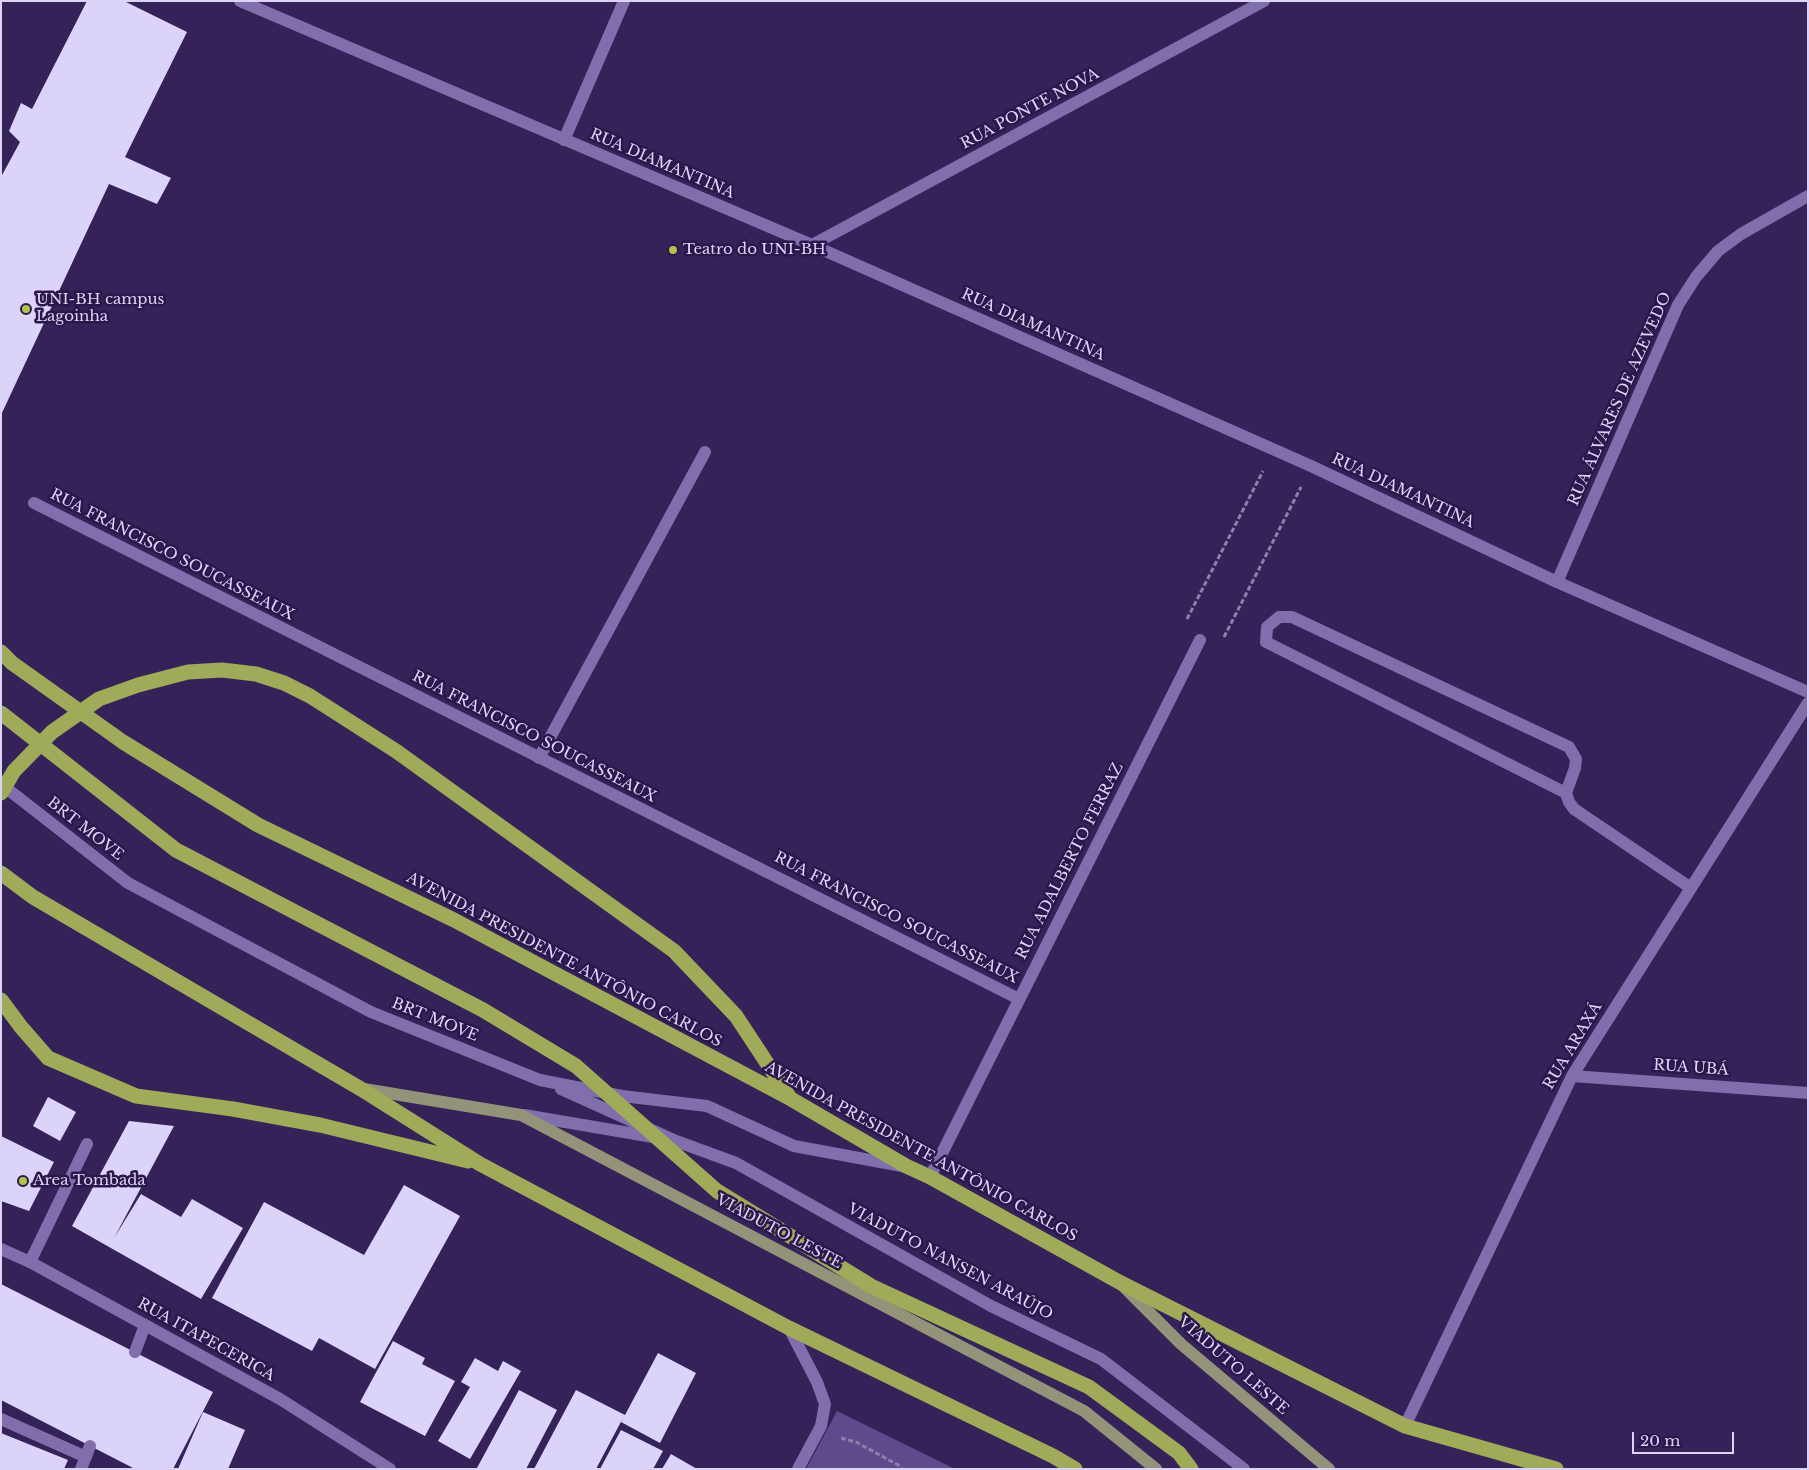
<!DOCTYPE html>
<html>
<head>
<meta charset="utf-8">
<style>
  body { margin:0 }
  #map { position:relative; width:1809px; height:1470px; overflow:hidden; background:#342258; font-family:"Libre Baskerville",serif }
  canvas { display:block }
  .frame { position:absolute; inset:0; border:2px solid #dcd4f6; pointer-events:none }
  .scale { position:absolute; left:1632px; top:1432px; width:102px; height:22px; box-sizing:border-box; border:2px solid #dcd4f6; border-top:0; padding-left:6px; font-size:15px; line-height:18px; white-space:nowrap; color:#dcd4f6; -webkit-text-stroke:4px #2b174c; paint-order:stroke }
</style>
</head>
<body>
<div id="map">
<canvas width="1809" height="1470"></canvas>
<div class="frame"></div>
<div class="scale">20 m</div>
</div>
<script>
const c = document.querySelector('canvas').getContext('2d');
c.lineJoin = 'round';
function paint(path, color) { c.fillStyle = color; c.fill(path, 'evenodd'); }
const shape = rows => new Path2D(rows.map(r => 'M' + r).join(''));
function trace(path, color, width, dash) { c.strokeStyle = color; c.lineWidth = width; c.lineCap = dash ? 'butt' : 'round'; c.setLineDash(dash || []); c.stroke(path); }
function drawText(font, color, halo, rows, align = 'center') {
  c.font = font + ' "Libre Baskerville",serif'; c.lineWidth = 5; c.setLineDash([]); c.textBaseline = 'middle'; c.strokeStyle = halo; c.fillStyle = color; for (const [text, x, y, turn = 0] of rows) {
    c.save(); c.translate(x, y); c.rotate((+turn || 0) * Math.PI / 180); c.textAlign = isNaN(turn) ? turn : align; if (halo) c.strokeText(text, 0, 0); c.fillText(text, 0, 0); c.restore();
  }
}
paint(shape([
  [837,1411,955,1469,956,1469,806,1469]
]), '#5e4a8c');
paint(shape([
  [87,1,124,1,187,32,125,157,171,178,157,204,109,184,1,415,1,177,20,142,9,131,21,103,32,109],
  [48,1097,76,1112,60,1141,33,1126],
  [129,1121,174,1126,114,1238,141,1194,181,1217,192,1199,243,1228,201,1299,72,1226],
  [1,1136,54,1162,29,1211,1,1201],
  [404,1185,460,1216,375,1369,319,1338,312,1351,212,1298,264,1202,364,1255],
  [1,1284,213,1392,173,1469,135,1469,1,1400],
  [393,1341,425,1358,422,1364,455,1381,425,1436,360,1402],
  [658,1353,696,1373,660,1443,621,1422,624,1416,596,1469,534,1469,576,1390,625,1415],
  [475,1358,498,1371,503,1361,521,1371,470,1459,438,1441,470,1387,461,1382],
  [519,1390,557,1410,526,1469,479,1469,477,1468],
  [203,1412,245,1430,228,1469,178,1469],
  [621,1430,663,1451,653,1469,600,1469],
  [1,1433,68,1460,64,1469,1,1469],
  [671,1454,697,1469,662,1469]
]), '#dcd3fb');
trace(shape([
  [1187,619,1263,471],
  [1224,637,1301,487],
  [841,1438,856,1442,900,1466,902,1469]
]), '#8d80ac', 3, [5, 2.5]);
trace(shape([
  [539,758,705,452],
  [1,784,128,883,371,1012,540,1080,622,1096,707,1106,794,1146,902,1166],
  [1566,793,1266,642,1267,627,1279,617,1292,617,1569,747,1576,759,1575,768,1566,793,1569,802,1574,809,1691,888],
  [561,1089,676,1141,736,1163,991,1306,1101,1359,1244,1469],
  [524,1115,659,1138],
  [30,1262,87,1144],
  [135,1352,145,1325],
  [1,1419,86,1457],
  [81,1469,90,1446]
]), '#806fac', 12);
trace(shape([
  [34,503,1019,999],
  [1557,582,1678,305,1696,277,1718,251,1741,234,1808,196],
  [1572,1076,1808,1093],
  [930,1177,1200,640],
  [789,1328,817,1382,825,1404,821,1426,798,1469],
  [1405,1426,1572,1076,1808,703]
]), '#806fac', 12);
trace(shape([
  [240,1,812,245,1311,466,1557,582,1808,692],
  [564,140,624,1],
  [812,245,1264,1],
  [1,1249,30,1262,280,1399,390,1469]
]), '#806fac', 12);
trace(shape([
  [364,1089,521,1115,1084,1411,1156,1469],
  [1125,1288,1181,1344,1329,1469]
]), '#93937a', 12);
trace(shape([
  [1,652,12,663,123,742,258,825,454,920,791,1099,906,1166,930,1177,1121,1283,1405,1426,1556,1469],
  [1,713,176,850,483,1010,576,1066,717,1191,871,1286,1089,1387,1179,1453,1191,1469],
  [1,793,14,771,52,732,99,699,138,685,188,672,222,670,256,674,284,683,310,696,396,751,674,951,736,1016,790,1098],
  [1,873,33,897,361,1089,480,1164,789,1328,1053,1456,1075,1469],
  [1,1000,21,1027,48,1058,136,1096,233,1109,320,1125,468,1161]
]), '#9fab58', 15);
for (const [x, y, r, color] of [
  [673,250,5,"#b3c24b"],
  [26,309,5,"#b3c24b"],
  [23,1181,5,"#b3c24b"]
]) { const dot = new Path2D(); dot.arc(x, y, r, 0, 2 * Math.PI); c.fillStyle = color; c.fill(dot); trace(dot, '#2b174c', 2); }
drawText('15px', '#dcd4f6', '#2b174c', [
  ["RUA PONTE NOVA",1030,109,-28],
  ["RUA DIAMANTINA",662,164,23],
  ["RUA DIAMANTINA",1033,325,24],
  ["RUA ÁLVARES DE AZEVEDO",1620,399,-66],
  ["RUA DIAMANTINA",1403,491,25],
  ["RUA FRANCISCO SOUCASSEAUX",172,555,27],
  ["RUA FRANCISCO SOUCASSEAUX",534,737,27],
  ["BRT MOVE",85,829,38],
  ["RUA ADALBERTO FERRAZ",1070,861,-63],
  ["RUA FRANCISCO SOUCASSEAUX",896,918,27],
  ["AVENIDA PRESIDENTE ANTÔNIO CARLOS",564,960,28],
  ["BRT MOVE",435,1020,22],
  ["RUA ARAXÁ",1573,1046,-59],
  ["RUA UBÁ",1691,1068,4],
  ["AVENIDA PRESIDENTE ANTÔNIO CARLOS",921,1152,29],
  ["VIADUTO LESTE",779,1232,28],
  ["VIADUTO NANSEN ARAÚJO",950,1262,28],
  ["RUA ITAPECERICA",206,1340,29],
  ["VIADUTO LESTE",1233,1366,41]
]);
drawText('15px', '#dcd4f6', '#2b174c', [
  ["Teatro do UNI-BH",683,250],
  ["UNI-BH campus",36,300],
  ["Lagoinha",36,317],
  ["Area Tombada",33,1181]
], 'left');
</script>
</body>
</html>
